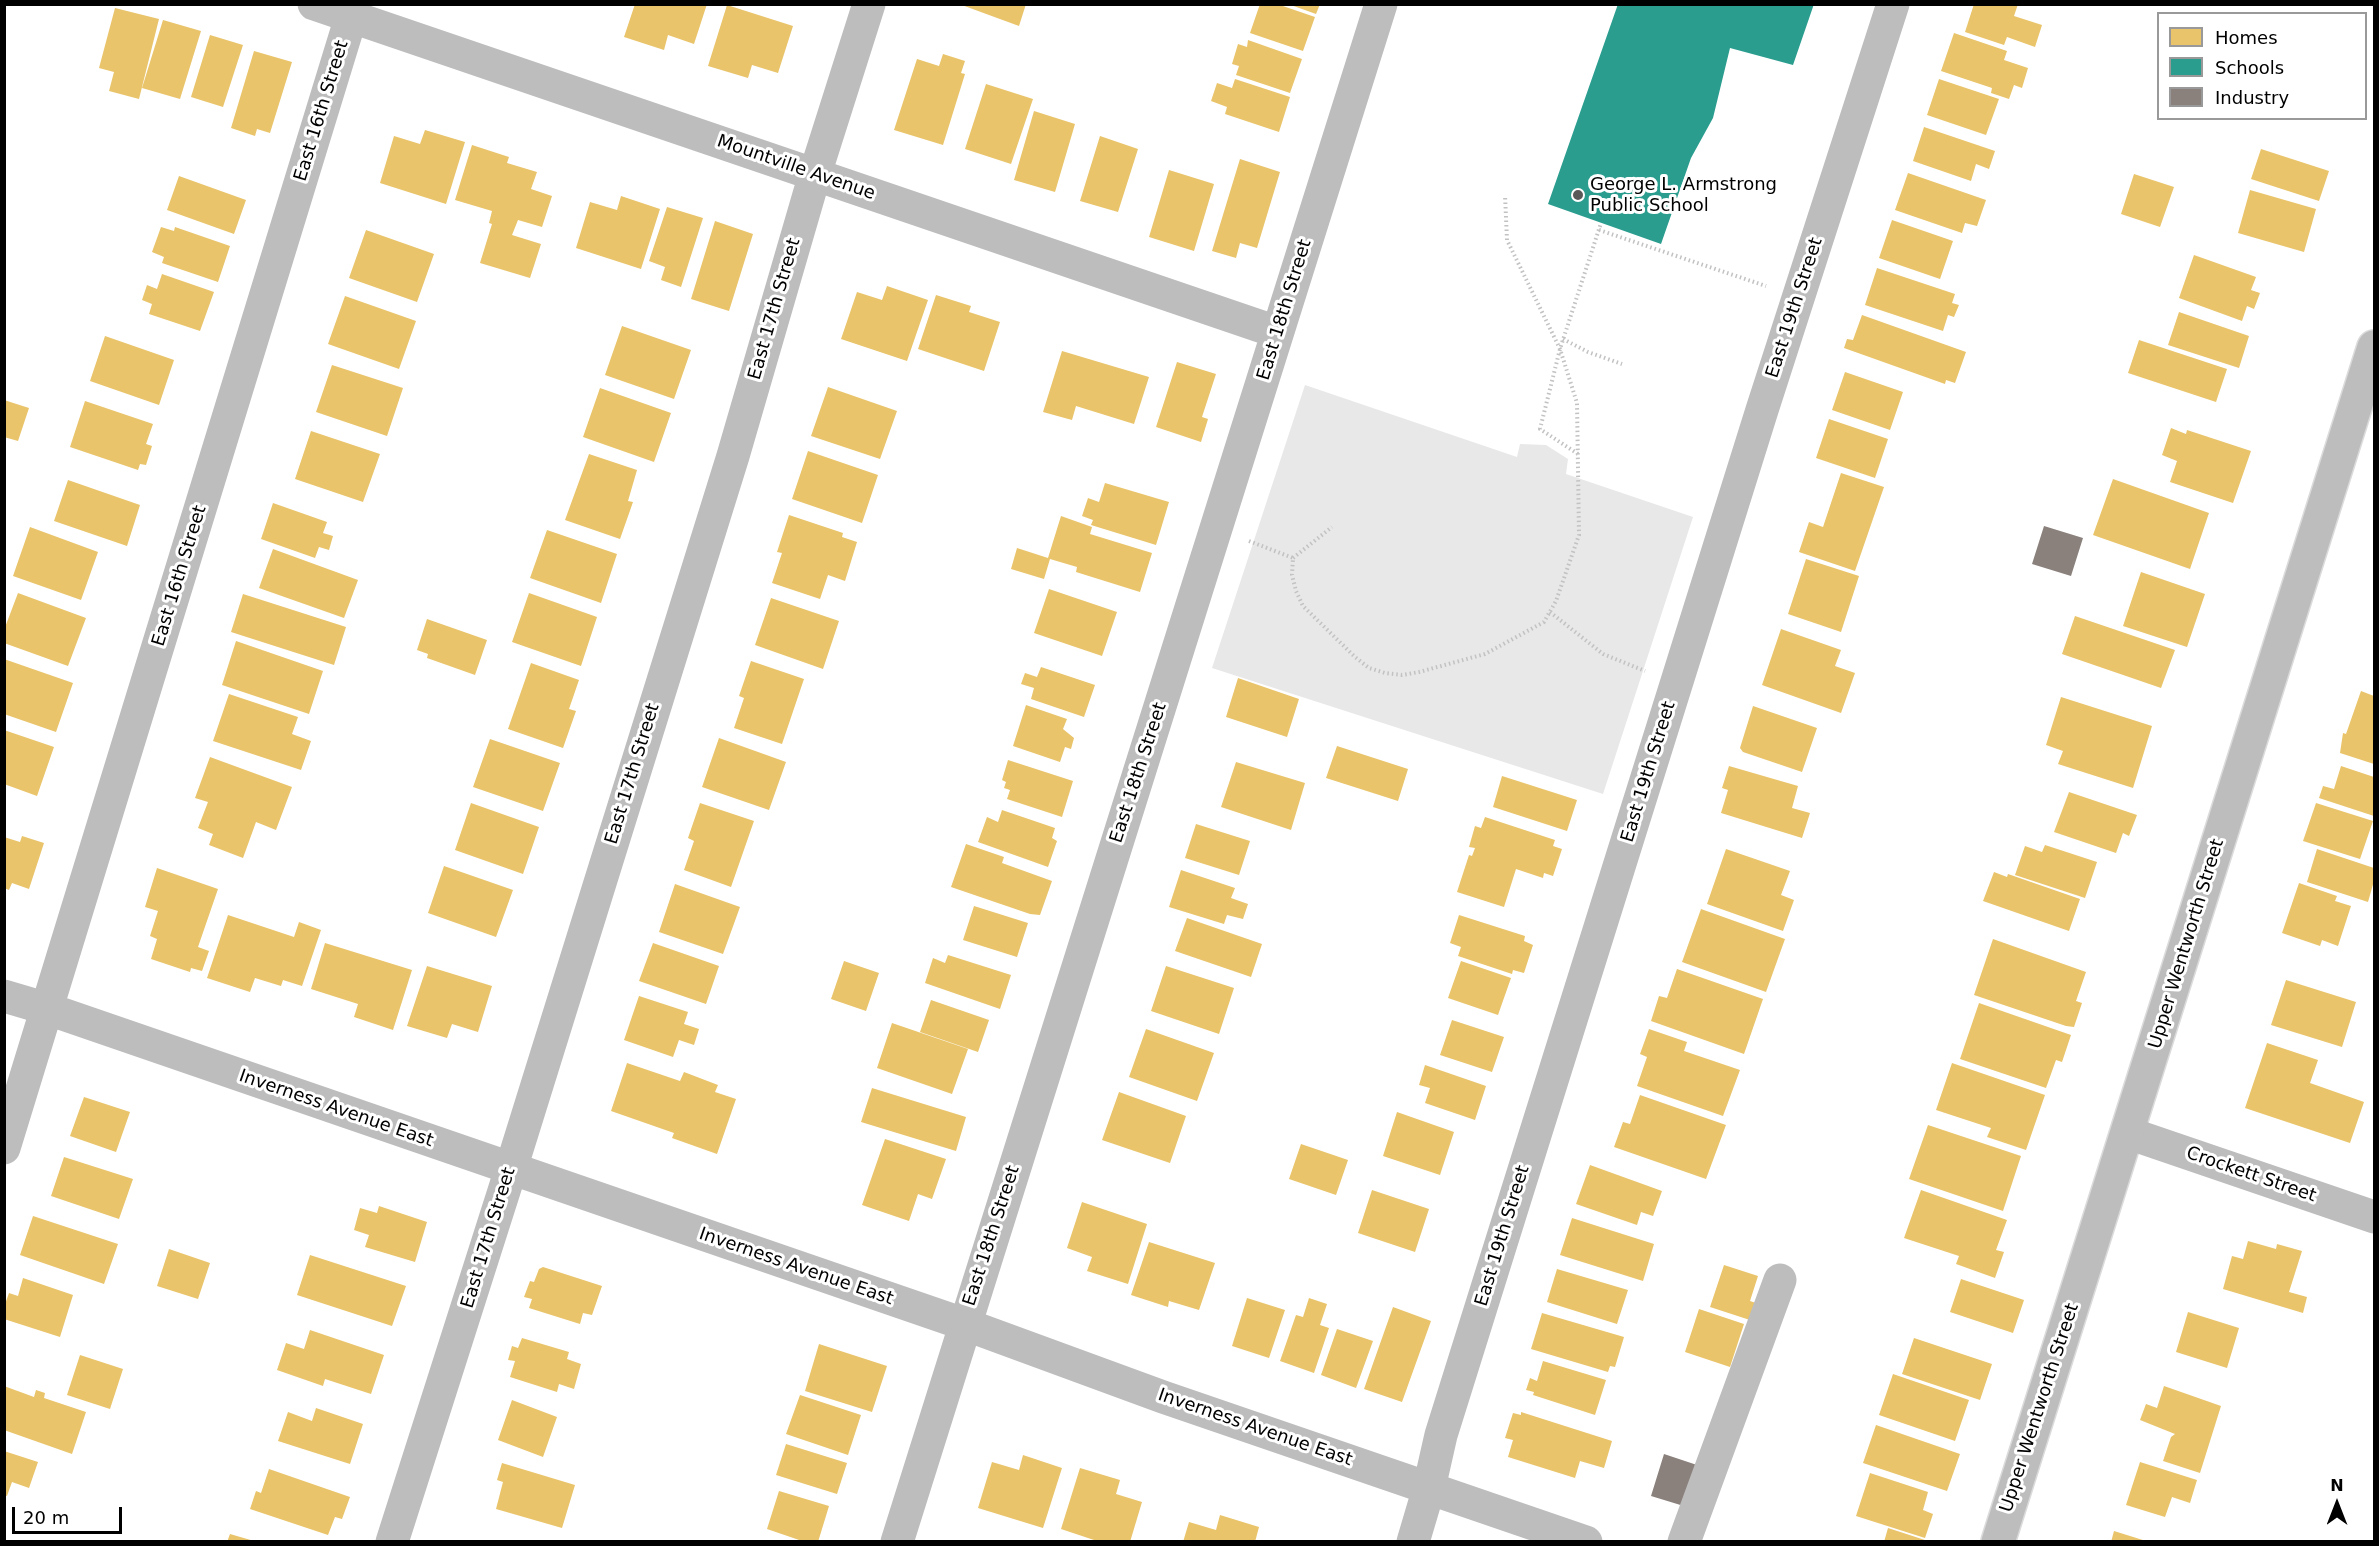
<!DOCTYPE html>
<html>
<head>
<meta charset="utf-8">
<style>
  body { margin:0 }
  #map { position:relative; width:2379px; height:1546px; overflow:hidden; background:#fff; font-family:"DejaVu Sans",sans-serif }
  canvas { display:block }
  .frame { position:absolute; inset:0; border:6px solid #000; pointer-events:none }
  .legend { position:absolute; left:2157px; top:12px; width:210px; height:108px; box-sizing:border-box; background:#fff; border:2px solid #999; margin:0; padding:8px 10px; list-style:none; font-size:18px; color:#000 }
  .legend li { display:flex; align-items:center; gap:12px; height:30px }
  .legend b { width:30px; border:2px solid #999 }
  .north { position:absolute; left:2307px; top:1474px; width:60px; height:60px; -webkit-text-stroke:4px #fff; paint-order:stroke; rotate:0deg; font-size:16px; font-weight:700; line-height:24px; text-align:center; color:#000 }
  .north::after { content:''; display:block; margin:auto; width:21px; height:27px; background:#000; clip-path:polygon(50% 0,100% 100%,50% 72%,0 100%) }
  .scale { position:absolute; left:12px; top:1507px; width:110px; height:27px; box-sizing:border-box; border:3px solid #000; border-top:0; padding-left:8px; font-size:18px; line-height:21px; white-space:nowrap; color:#000; -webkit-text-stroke:4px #fff; paint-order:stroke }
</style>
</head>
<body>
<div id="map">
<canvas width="2379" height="1546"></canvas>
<div class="frame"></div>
<ul class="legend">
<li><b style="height:16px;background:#e9c46a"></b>Homes</li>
<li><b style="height:16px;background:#2a9d8f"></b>Schools</li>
<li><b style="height:16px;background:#8a817c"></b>Industry</li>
</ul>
<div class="north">N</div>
<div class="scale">20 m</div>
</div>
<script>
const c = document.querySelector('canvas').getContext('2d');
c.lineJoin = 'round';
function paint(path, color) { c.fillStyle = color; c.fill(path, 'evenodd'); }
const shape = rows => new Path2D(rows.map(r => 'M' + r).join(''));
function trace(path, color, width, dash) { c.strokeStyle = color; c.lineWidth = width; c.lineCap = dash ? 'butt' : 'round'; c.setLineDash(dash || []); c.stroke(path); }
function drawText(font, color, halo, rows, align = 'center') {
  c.font = font + ' "DejaVu Sans",sans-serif'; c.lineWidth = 6; c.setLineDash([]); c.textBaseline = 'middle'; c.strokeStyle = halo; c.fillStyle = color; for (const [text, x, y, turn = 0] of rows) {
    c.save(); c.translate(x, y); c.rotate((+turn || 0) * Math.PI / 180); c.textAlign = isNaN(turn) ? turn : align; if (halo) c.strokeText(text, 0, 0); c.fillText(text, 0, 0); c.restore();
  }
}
paint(shape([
  [1305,385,1517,457,1520,444,1546,445,1568,459,1566,474,1693,517,1603,794,1212,668]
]), '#e8e8e8');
paint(shape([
  [635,4,707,4,694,44,668,35,664,50,624,37],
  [959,4,1026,4,1019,26],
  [1260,4,1277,4,1315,17,1303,51,1250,33],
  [1288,4,1320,4,1316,14],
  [1974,4,2018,4,2014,16,2042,25,2035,47,2007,37,2004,45,1965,32],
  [727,5,793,26,778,73,752,65,748,78,708,66],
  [115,8,159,19,139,99,109,91,114,72,99,68],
  [163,20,201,31,180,99,142,88],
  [1954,33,2007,51,2004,60,2028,68,2022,88,2014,85,2009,99,1991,93,1992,88,1941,71],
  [210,35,243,45,223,107,191,97],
  [1248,40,1302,59,1290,93,1236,75,1239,66,1232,64,1238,44,1247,47],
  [254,51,292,62,270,133,257,129,255,136,231,128],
  [943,54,965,61,961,73,965,74,943,145,894,130,917,59,939,66],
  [1235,79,1290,97,1279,132,1225,114,1227,107,1211,101,1217,83,1232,88],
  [1939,79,1999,99,1986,135,1927,115],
  [986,84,1033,99,1011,164,965,149],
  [1034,111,1075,124,1055,192,1014,180],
  [1924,127,1995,151,1989,169,1976,164,1971,181,1913,161],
  [425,130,465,142,446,204,380,183,394,136,420,144],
  [1100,136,1138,149,1118,212,1080,201],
  [472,145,509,157,507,163,537,172,531,189,552,196,542,227,518,220,512,235,541,244,530,278,480,263,492,224,489,223,492,211,455,200],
  [2261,149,2329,171,2319,201,2251,179],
  [1240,159,1280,172,1257,248,1240,243,1236,258,1212,251],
  [1169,170,1214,184,1194,251,1149,237],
  [1908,173,1986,200,1977,226,1965,223,1962,233,1895,210],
  [2134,174,2174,187,2160,227,2121,214],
  [179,176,246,200,234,234,167,210],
  [2250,190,2316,209,2304,252,2238,233],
  [621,196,660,209,641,269,576,248,590,202,617,210],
  [667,207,703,218,681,287,661,280,665,267,649,261],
  [1892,220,1953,241,1940,279,1879,258],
  [715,221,753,234,729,311,691,299],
  [161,227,174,231,175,227,230,246,218,282,162,263,164,257,152,252],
  [366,230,434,254,417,302,349,278],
  [2194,255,2256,277,2251,290,2260,293,2254,309,2247,306,2242,321,2179,298],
  [1877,268,1955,294,1952,303,1959,305,1954,317,1948,315,1943,331,1865,305],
  [162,274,214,292,200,331,149,314,152,304,142,300,147,285,157,289],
  [887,286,928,300,907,361,841,339,857,292,882,300],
  [936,295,971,306,969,312,1000,322,984,371,918,349],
  [345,296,416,321,399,369,328,344],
  [2179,312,2249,336,2239,368,2168,345],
  [1862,315,1966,352,1955,383,1946,380,1945,384,1844,348,1847,339,1853,340],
  [622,326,691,350,674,399,605,375],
  [105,336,174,360,159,405,90,381],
  [2139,340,2227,369,2216,402,2128,373],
  [1062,351,1149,377,1134,424,1076,406,1072,420,1043,412],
  [1177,362,1216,374,1202,417,1208,419,1201,442,1156,427],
  [332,365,403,388,387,436,316,412],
  [1845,372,1903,392,1890,430,1832,410],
  [828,387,897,411,880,459,811,436],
  [600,388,671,413,654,462,583,437],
  [4,400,29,408,18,441,4,437],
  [85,401,153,424,146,444,152,446,146,465,140,464,138,470,70,447],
  [1829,419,1888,439,1875,478,1816,458],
  [2171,428,2186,434,2187,430,2251,451,2233,503,2170,482,2177,461,2162,455],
  [311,431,380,454,363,502,295,479],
  [808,451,878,475,862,523,792,499],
  [589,454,637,470,628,501,633,502,620,539,565,520],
  [1841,473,1884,487,1855,571,1799,552,1809,522,1823,527],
  [2113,479,2209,513,2190,569,2093,535],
  [68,480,140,505,127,546,54,521],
  [1105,483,1169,502,1156,545,1091,525,1093,520,1082,516,1088,498,1099,502],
  [273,503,327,522,323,533,333,536,329,550,319,547,315,558,261,539],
  [789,515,843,533,842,537,857,542,845,581,828,575,820,599,772,583,782,553,777,552],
  [1061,516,1092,527,1090,534,1152,553,1140,592,1076,572,1077,567,1050,559,1044,579,1011,569,1017,548,1048,558],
  [30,527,98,552,81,600,13,576],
  [547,530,617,554,601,603,530,578],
  [273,549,358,580,344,618,259,588],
  [1806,559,1859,576,1841,632,1788,614],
  [2141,572,2205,594,2187,647,2123,626],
  [1049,589,1117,612,1102,656,1034,633],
  [18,593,86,618,68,666,4,643,4,630],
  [529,593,597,617,581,666,512,642],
  [243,594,346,627,334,665,231,632],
  [771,598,839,621,823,669,755,645],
  [2075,616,2175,650,2161,688,2062,654],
  [427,619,487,640,475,675,427,658,428,654,417,650],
  [1781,629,1841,650,1835,666,1855,673,1841,713,1762,685],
  [236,641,323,671,309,714,222,685],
  [4,659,73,683,56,732,4,714],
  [751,661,804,679,782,744,734,728,744,698,739,696],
  [531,663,579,680,569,709,576,711,563,748,508,729],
  [1041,667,1095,685,1084,717,1031,699,1034,688,1021,684,1025,673,1037,677],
  [1238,678,1299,699,1287,737,1226,717],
  [2361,691,2374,696,2374,764,2340,753,2343,733,2346,734],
  [229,694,298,717,292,734,311,741,301,770,213,741],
  [2061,697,2152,726,2133,788,2058,764,2063,751,2046,745],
  [1026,705,1067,719,1063,729,1074,738,1071,749,1065,747,1060,762,1013,746],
  [1753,706,1817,728,1802,772,1743,752,1740,748],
  [4,730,54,747,37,796,4,784],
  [719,738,786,762,769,810,702,787],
  [490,739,560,763,543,811,473,787],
  [1337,746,1408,769,1398,801,1326,778],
  [210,757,292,787,276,830,256,822,243,858,209,845,213,834,198,828,208,802,195,798],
  [1008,760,1073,781,1062,817,1007,799,1010,790,1004,788,1006,782,1002,780],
  [1236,762,1305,783,1291,830,1221,807],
  [1729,766,1798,786,1792,808,1810,813,1802,838,1721,813,1728,790,1722,788],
  [2341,766,2374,777,2374,816,2319,798,2323,786,2334,789],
  [1502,776,1577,800,1567,831,1493,807],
  [2069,792,2137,815,2129,836,2123,833,2116,853,2054,832],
  [471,803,539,827,523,874,455,850],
  [700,803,754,821,731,887,684,870,694,841,688,838],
  [2316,803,2373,821,2360,859,2303,841],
  [1002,810,1055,828,1052,838,1057,841,1048,867,978,842,987,817,998,822],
  [1485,817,1555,840,1553,846,1562,849,1553,876,1544,873,1543,878,1516,869,1504,907,1457,892,1469,855,1472,856,1475,848,1469,847,1475,826,1481,828],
  [1196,824,1250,841,1239,875,1185,858],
  [22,836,44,843,29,889,12,883,9,890,4,888,4,837,20,842],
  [966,844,1004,857,1002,863,1052,881,1040,915,1030,914,951,887],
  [2045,845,2097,862,2085,898,2015,875,2025,846,2042,852],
  [1726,849,1790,871,1781,895,1794,900,1783,931,1707,904],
  [2317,849,2374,868,2374,881,2368,902,2307,882],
  [444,866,513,890,496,937,428,913],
  [157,868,218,889,198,947,209,951,202,971,191,968,190,972,151,959,157,939,150,936,158,911,145,907],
  [1181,870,1235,888,1231,898,1248,904,1243,919,1227,915,1224,924,1169,907],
  [1994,872,2007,877,2008,874,2080,899,2069,931,1983,901],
  [2299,883,2337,896,2335,901,2351,906,2338,946,2322,940,2320,946,2282,933],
  [675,884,740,907,723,954,659,932],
  [974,906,1028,923,1017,957,963,940],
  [1701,909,1785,939,1766,992,1682,962],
  [228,915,294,937,299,922,321,930,302,986,283,980,281,986,255,978,250,992,207,978],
  [1459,915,1525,936,1524,941,1533,945,1524,973,1513,970,1512,974,1458,956,1461,947,1450,943],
  [1187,918,1262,944,1251,977,1175,951],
  [1993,939,2086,972,2076,1001,2082,1003,2074,1027,2066,1026,1974,995],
  [325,943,412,970,393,1030,354,1017,358,1004,311,989],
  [653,943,719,966,706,1004,639,981],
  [948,955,1011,975,1000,1009,925,983,933,958,945,963],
  [844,961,879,973,866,1011,831,999],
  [1461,961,1511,978,1498,1015,1448,998],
  [427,966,492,986,478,1032,452,1024,447,1038,407,1026],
  [1166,966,1234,988,1219,1034,1151,1011],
  [1677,969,1763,999,1744,1054,1651,1021,1659,996,1667,998],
  [2286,980,2356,1002,2342,1047,2271,1025],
  [639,996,688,1012,684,1024,699,1029,694,1045,679,1040,673,1057,624,1040],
  [931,1000,989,1020,978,1052,920,1032],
  [1979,1003,2071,1035,2062,1062,2056,1060,2046,1088,1960,1059],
  [1452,1020,1504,1037,1492,1072,1440,1055],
  [892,1023,968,1049,952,1094,877,1068],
  [1146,1029,1214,1053,1197,1101,1129,1077],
  [1649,1029,1687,1042,1684,1051,1740,1070,1723,1116,1637,1086,1647,1057,1640,1054],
  [2267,1043,2318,1060,2310,1083,2364,1102,2350,1143,2245,1108],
  [627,1063,680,1081,684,1072,718,1085,715,1092,736,1099,717,1154,672,1138,674,1133,611,1111],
  [1952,1063,2045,1095,2026,1150,1987,1137,1991,1128,1936,1110],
  [1425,1065,1486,1086,1475,1120,1425,1103,1430,1088,1419,1085],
  [872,1088,966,1117,956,1151,861,1122],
  [1119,1092,1186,1116,1170,1163,1102,1140],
  [1640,1095,1726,1125,1706,1179,1614,1147,1623,1122,1630,1124],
  [84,1097,130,1112,116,1152,70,1136],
  [1397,1112,1454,1132,1440,1175,1383,1156],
  [1928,1125,2021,1156,2003,1211,1909,1179],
  [885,1139,946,1159,932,1199,918,1194,909,1221,862,1205],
  [1301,1144,1348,1160,1336,1195,1289,1179],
  [64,1157,133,1179,119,1219,51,1196],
  [1590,1165,1662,1191,1653,1216,1641,1212,1637,1225,1576,1204],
  [1372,1190,1429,1209,1415,1252,1358,1233],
  [1921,1190,2007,1220,1996,1250,2004,1252,1995,1278,1956,1264,1959,1256,1904,1238],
  [1082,1202,1147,1224,1128,1284,1087,1271,1092,1257,1067,1248],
  [379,1206,427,1222,415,1262,365,1247,369,1235,354,1230,360,1208,377,1213],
  [33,1216,118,1244,104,1284,20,1255],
  [1572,1218,1654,1244,1643,1281,1560,1255],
  [2248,1241,2276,1249,2277,1244,2302,1251,2289,1292,2307,1297,2303,1313,2223,1289,2232,1256,2243,1259],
  [1149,1242,1215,1263,1199,1310,1169,1301,1168,1307,1131,1295],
  [169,1249,210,1263,198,1299,157,1286],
  [310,1255,406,1286,392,1326,297,1295],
  [1724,1265,1758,1276,1750,1301,1759,1304,1753,1321,1710,1307],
  [543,1267,602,1286,592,1315,583,1313,580,1324,529,1308,532,1299,524,1297,530,1281,534,1282,539,1269],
  [1557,1269,1628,1290,1617,1324,1547,1302],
  [23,1278,73,1295,60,1337,4,1319,4,1307,9,1293,18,1296],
  [1961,1279,2024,1300,2013,1333,1950,1312],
  [1247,1298,1285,1310,1269,1358,1232,1346],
  [1309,1298,1327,1304,1320,1325,1329,1328,1314,1373,1280,1361,1296,1315,1303,1317],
  [1393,1307,1431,1321,1402,1402,1364,1389],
  [1699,1309,1744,1324,1730,1367,1685,1352],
  [2188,1312,2239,1328,2227,1368,2176,1352],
  [1542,1313,1624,1337,1615,1367,1610,1366,1608,1372,1531,1349],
  [1337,1329,1373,1341,1356,1388,1321,1375],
  [310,1330,384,1355,371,1394,325,1379,323,1386,277,1370,286,1343,304,1349],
  [522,1338,569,1352,567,1359,581,1364,574,1389,559,1384,557,1392,510,1377,515,1361,508,1360,512,1346,518,1348],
  [1914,1338,1992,1364,1980,1400,1902,1374],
  [819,1344,887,1366,872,1412,805,1391],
  [80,1355,123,1369,110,1409,67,1395],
  [1543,1361,1606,1380,1595,1415,1533,1395,1534,1392,1526,1390,1530,1378,1537,1381],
  [1893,1374,1969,1400,1955,1441,1879,1415],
  [4,1386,34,1397,36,1390,45,1393,44,1398,86,1412,72,1454,4,1430],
  [2164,1386,2221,1406,2200,1473,2163,1461,2171,1437,2175,1434,2140,1420,2146,1404,2157,1408],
  [800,1395,861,1415,848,1455,786,1434],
  [512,1400,557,1417,543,1457,498,1440],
  [316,1408,363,1424,350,1464,278,1441,288,1412,312,1421],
  [1521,1412,1612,1441,1604,1468,1580,1461,1575,1478,1508,1457,1513,1440,1505,1438,1513,1413,1521,1415],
  [1876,1425,1960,1454,1947,1491,1863,1463],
  [786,1444,847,1463,837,1494,776,1475],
  [4,1451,38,1462,29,1488,12,1482,7,1496,4,1495],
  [1023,1455,1062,1468,1043,1528,978,1508,992,1462,1019,1470],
  [2140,1462,2197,1480,2190,1503,2172,1497,2165,1517,2126,1505],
  [502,1463,575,1485,562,1528,496,1509,503,1482,497,1480],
  [1080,1468,1120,1480,1116,1494,1142,1502,1130,1542,1100,1542,1061,1529],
  [269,1469,350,1497,342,1519,335,1517,328,1535,250,1509,256,1491,261,1493],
  [1870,1473,1928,1492,1923,1510,1933,1514,1925,1538,1856,1516],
  [779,1491,829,1506,818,1542,805,1542,767,1529],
  [1220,1515,1259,1527,1255,1542,1183,1542,1189,1522,1216,1530],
  [1888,1528,1928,1541,1928,1542,1884,1542],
  [2114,1531,2146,1541,2146,1542,2111,1542],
  [230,1534,254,1541,253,1542,227,1542]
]), '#e9c46a');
paint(shape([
  [1618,4,1814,4,1793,65,1730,48,1713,118,1691,158,1661,244,1548,204]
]), '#2a9d8f');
paint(shape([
  [2044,526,2083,538,2071,576,2032,564],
  [1664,1454,1700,1466,1687,1507,1651,1496]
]), '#8a817c');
const major = shape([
  [1998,1542,2374,347]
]);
trace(major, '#dbdbdb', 36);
trace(shape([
  [1599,230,1766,286],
  [1563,339,1588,352,1622,364],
  [1578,454,1540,429,1560,349,1601,223],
  [1249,541,1293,558,1292,575,1296,591,1303,606,1355,657,1369,668,1385,673,1402,675,1419,672,1485,654,1544,622,1556,601,1579,535,1577,403,1560,349,1507,240,1505,195],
  [1293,558,1332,527],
  [1550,612,1603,654,1645,671]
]), '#c2c2c2', 4, [1.5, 3]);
trace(shape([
  [314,4,1277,332],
  [4,996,48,1009,964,1324,1163,1397,1586,1542],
  [2128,1133,2374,1217],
  [4,1148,355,4],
  [392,1542,504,1191,733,456,815,174,869,4],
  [897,1542,1381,4],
  [1413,1542,1429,1488,1441,1435,1762,410,1893,4],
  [1684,1542,1780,1280]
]), '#bdbdbd', 33);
trace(major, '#bdbdbd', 33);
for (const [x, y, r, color] of [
  [1578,195,6,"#595959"]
]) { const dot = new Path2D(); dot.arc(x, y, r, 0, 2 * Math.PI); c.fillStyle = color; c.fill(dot); trace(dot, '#fff', 2); }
drawText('18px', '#000', '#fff', [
  ["East 16th Street",322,111,-73],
  ["Mountville Avenue",796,168,19],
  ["East 19th Street",1795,308,-72],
  ["East 17th Street",775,309,-74],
  ["East 18th Street",1285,310,-73],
  ["East 16th Street",180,576,-73],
  ["East 19th Street",1649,772,-73],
  ["East 18th Street",1139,773,-72],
  ["East 17th Street",633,774,-73],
  ["Upper Wentworth Street",2187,944,-73],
  ["Inverness Avenue East",336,1109,19],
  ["Crockett Street",2251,1175,19],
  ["East 18th Street",992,1236,-72],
  ["East 19th Street",1503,1236,-73],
  ["East 17th Street",489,1238,-73],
  ["Inverness Avenue East",796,1267,19],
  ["Upper Wentworth Street",2040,1408,-72],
  ["Inverness Avenue East",1255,1428,19]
]);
drawText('18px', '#000', '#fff', [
  ["George L. Armstrong",1590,185],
  ["Public School",1590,206]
], 'left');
</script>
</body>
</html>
